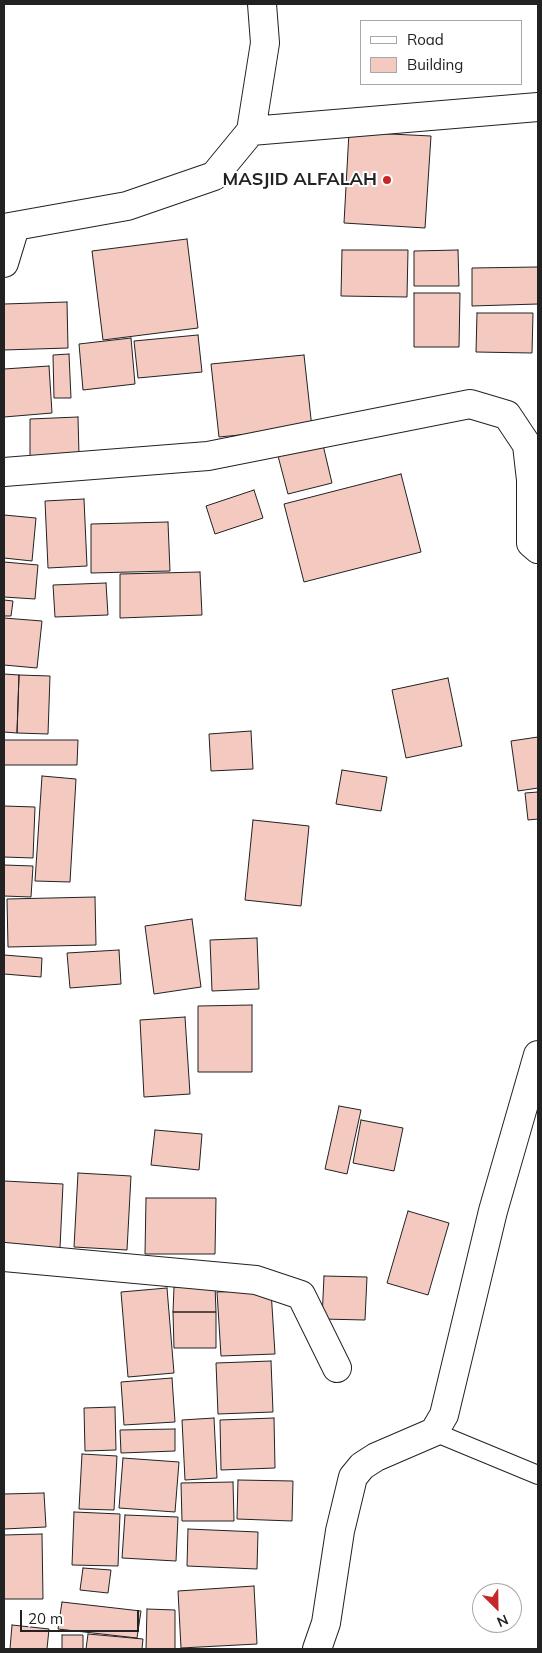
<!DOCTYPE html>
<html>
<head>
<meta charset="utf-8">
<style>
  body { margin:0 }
  #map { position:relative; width:542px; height:1653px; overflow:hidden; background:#fff; font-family:Mulish,sans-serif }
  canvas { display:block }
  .frame { position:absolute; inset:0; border:5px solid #222; pointer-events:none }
  .legend { position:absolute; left:360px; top:20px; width:162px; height:65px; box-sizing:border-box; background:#fff; border:1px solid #a7a7a7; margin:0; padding:6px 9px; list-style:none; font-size:15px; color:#222 }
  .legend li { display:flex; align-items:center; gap:10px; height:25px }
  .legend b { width:25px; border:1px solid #a7a7a7 }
  .north { position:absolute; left:472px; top:1583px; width:50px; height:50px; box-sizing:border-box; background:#fff; border:1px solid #a7a7a7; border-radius:50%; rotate:157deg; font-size:14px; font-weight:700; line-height:20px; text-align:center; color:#222 }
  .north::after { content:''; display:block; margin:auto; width:18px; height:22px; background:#c62828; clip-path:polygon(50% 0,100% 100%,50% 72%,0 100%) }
  .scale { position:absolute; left:20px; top:1610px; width:119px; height:22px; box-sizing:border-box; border:2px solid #222; border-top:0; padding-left:6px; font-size:15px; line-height:18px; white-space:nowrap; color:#222; -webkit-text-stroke:4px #fff; paint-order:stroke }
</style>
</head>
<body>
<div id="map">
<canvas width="542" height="1653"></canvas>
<div class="frame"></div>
<ul class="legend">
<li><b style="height:6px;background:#fff"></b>Road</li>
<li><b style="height:14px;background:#f3c9c0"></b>Building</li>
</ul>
<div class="north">N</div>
<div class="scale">20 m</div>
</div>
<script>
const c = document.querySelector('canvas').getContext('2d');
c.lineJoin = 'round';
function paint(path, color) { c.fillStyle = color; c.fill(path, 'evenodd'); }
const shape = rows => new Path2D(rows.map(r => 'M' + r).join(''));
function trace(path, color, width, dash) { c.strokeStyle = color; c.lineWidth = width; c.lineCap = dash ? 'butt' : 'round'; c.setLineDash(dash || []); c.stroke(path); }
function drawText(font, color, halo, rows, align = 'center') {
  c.font = font + ' Mulish,sans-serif'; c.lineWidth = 4; c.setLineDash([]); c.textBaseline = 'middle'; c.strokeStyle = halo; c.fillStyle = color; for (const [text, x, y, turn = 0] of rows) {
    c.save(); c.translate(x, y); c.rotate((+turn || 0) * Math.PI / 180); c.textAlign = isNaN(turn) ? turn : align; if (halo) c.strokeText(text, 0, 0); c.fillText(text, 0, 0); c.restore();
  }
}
const building = shape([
  [349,132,431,136,425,228,344,223,349,132],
  [187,239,198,328,103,340,92,251,187,239],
  [342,250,408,250,407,297,341,296,342,250],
  [458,250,459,286,414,286,414,251,458,250],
  [538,267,538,304,472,306,472,268,538,267],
  [414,293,460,293,459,347,414,347,414,293],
  [67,302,68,348,4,350,4,304,67,302],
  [477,313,533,313,532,353,476,352,477,313],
  [198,335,202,372,138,378,134,341,198,335],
  [131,338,135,384,83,390,79,344,131,338],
  [69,354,71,398,54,398,53,355,69,354],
  [304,355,312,428,219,437,211,364,304,355],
  [49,366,52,413,4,417,4,369,49,366],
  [78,417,79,455,30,456,30,419,78,417],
  [323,445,332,483,288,494,278,456,323,445],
  [401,474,421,552,304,582,284,504,401,474],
  [254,490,263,518,215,534,206,506,254,490],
  [84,499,87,566,48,568,45,501,84,499],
  [4,515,36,518,32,561,4,558,4,515],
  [168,522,170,571,91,573,91,524,168,522],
  [4,562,38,565,35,599,4,597,4,562],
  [200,572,202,615,120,618,120,574,200,572],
  [106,583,108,615,55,617,53,585,106,583],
  [4,600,13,601,11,616,4,616,4,600],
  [4,618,42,621,37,668,4,665,4,618],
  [4,674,19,675,17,733,4,732,4,674],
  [19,675,50,676,48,734,17,733,19,675],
  [448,678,462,746,406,758,392,690,448,678],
  [251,731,253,769,211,771,209,734,251,731],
  [538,737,538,788,518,791,511,741,538,737],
  [4,740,78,740,77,765,4,765,4,740],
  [342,770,387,777,381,811,336,804,342,770],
  [42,776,76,779,70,882,35,881,42,776],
  [538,792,538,819,528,820,525,793,538,792],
  [4,806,35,807,33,858,4,857,4,806],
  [253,820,309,826,301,906,245,900,253,820],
  [4,865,33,866,31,897,4,896,4,865],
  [95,897,96,945,8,947,7,899,95,897],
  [192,919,201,987,154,994,145,926,192,919],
  [257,938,259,989,212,991,210,940,257,938],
  [119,950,121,984,70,988,67,953,119,950],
  [4,955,42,958,41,977,4,974,4,955],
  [252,1005,252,1072,198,1072,198,1006,252,1005],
  [185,1017,190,1094,144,1097,140,1020,185,1017],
  [339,1106,361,1110,347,1174,325,1169,339,1106],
  [361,1120,403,1128,394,1171,353,1163,361,1120],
  [155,1130,202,1134,199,1170,151,1165,155,1130],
  [78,1173,131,1176,127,1250,74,1247,78,1173],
  [4,1181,63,1184,60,1248,4,1246,4,1181],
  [146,1198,216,1198,215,1254,145,1254,146,1198],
  [408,1211,449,1223,428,1295,387,1283,408,1211],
  [324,1276,367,1277,365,1320,322,1319,324,1276],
  [215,1286,216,1312,173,1312,174,1287,215,1286],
  [167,1288,174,1373,128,1377,121,1292,167,1288],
  [271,1290,275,1354,221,1356,217,1292,271,1290],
  [173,1312,216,1312,216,1348,174,1348,173,1312],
  [271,1361,273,1412,218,1414,216,1363,271,1361],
  [172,1378,175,1422,124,1425,121,1382,172,1378],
  [115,1407,116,1450,85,1451,84,1408,115,1407],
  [214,1418,217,1478,185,1480,182,1420,214,1418],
  [274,1418,275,1468,221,1470,220,1420,274,1418],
  [175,1429,175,1451,121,1453,120,1430,175,1429],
  [82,1454,117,1456,114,1510,79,1509,82,1454],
  [123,1458,179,1462,175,1512,119,1508,123,1458],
  [238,1480,293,1481,292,1521,237,1519,238,1480],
  [233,1482,234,1521,182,1521,181,1483,233,1482],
  [44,1493,46,1527,4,1529,4,1494,44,1493],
  [74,1512,120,1514,118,1566,72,1565,74,1512],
  [125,1515,178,1517,176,1561,122,1558,125,1515],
  [188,1529,258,1532,257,1569,187,1566,188,1529],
  [42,1534,43,1599,4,1599,4,1535,42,1534],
  [83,1568,111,1570,108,1593,80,1590,83,1568],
  [254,1586,257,1644,181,1648,178,1591,254,1586],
  [62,1602,141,1611,137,1638,58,1629,62,1602],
  [147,1609,175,1610,175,1649,146,1649,147,1609],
  [12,1625,49,1629,47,1649,10,1649,12,1625],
  [88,1634,143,1639,142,1649,86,1649,88,1634],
  [62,1635,83,1635,83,1649,62,1649,62,1635]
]);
paint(building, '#f3c9c0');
trace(building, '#222', 1);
const lane = shape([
  [434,1432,538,1475]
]);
const street = shape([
  [251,131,538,107],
  [4,228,127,206,214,176,251,131,265,43,262,4],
  [4,263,15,227],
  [4,472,208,456,470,404,507,415,527,445,531,480,531,543,538,549],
  [4,1257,256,1280,301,1295,337,1368],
  [317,1649,326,1623,340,1531,353,1477,362,1466,376,1457,434,1432,444,1415,493,1211,538,1055]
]);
trace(lane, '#222', 20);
trace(street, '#222', 30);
trace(lane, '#fff', 18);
trace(street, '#fff', 28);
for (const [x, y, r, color] of [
  [387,180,5,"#c62828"]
]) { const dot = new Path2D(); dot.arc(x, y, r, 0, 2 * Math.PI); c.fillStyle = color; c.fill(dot); trace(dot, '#fff', 2); }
drawText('bold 18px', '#222', '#fff', [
  ["MASJID ALFALAH",377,180]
], 'right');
</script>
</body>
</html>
